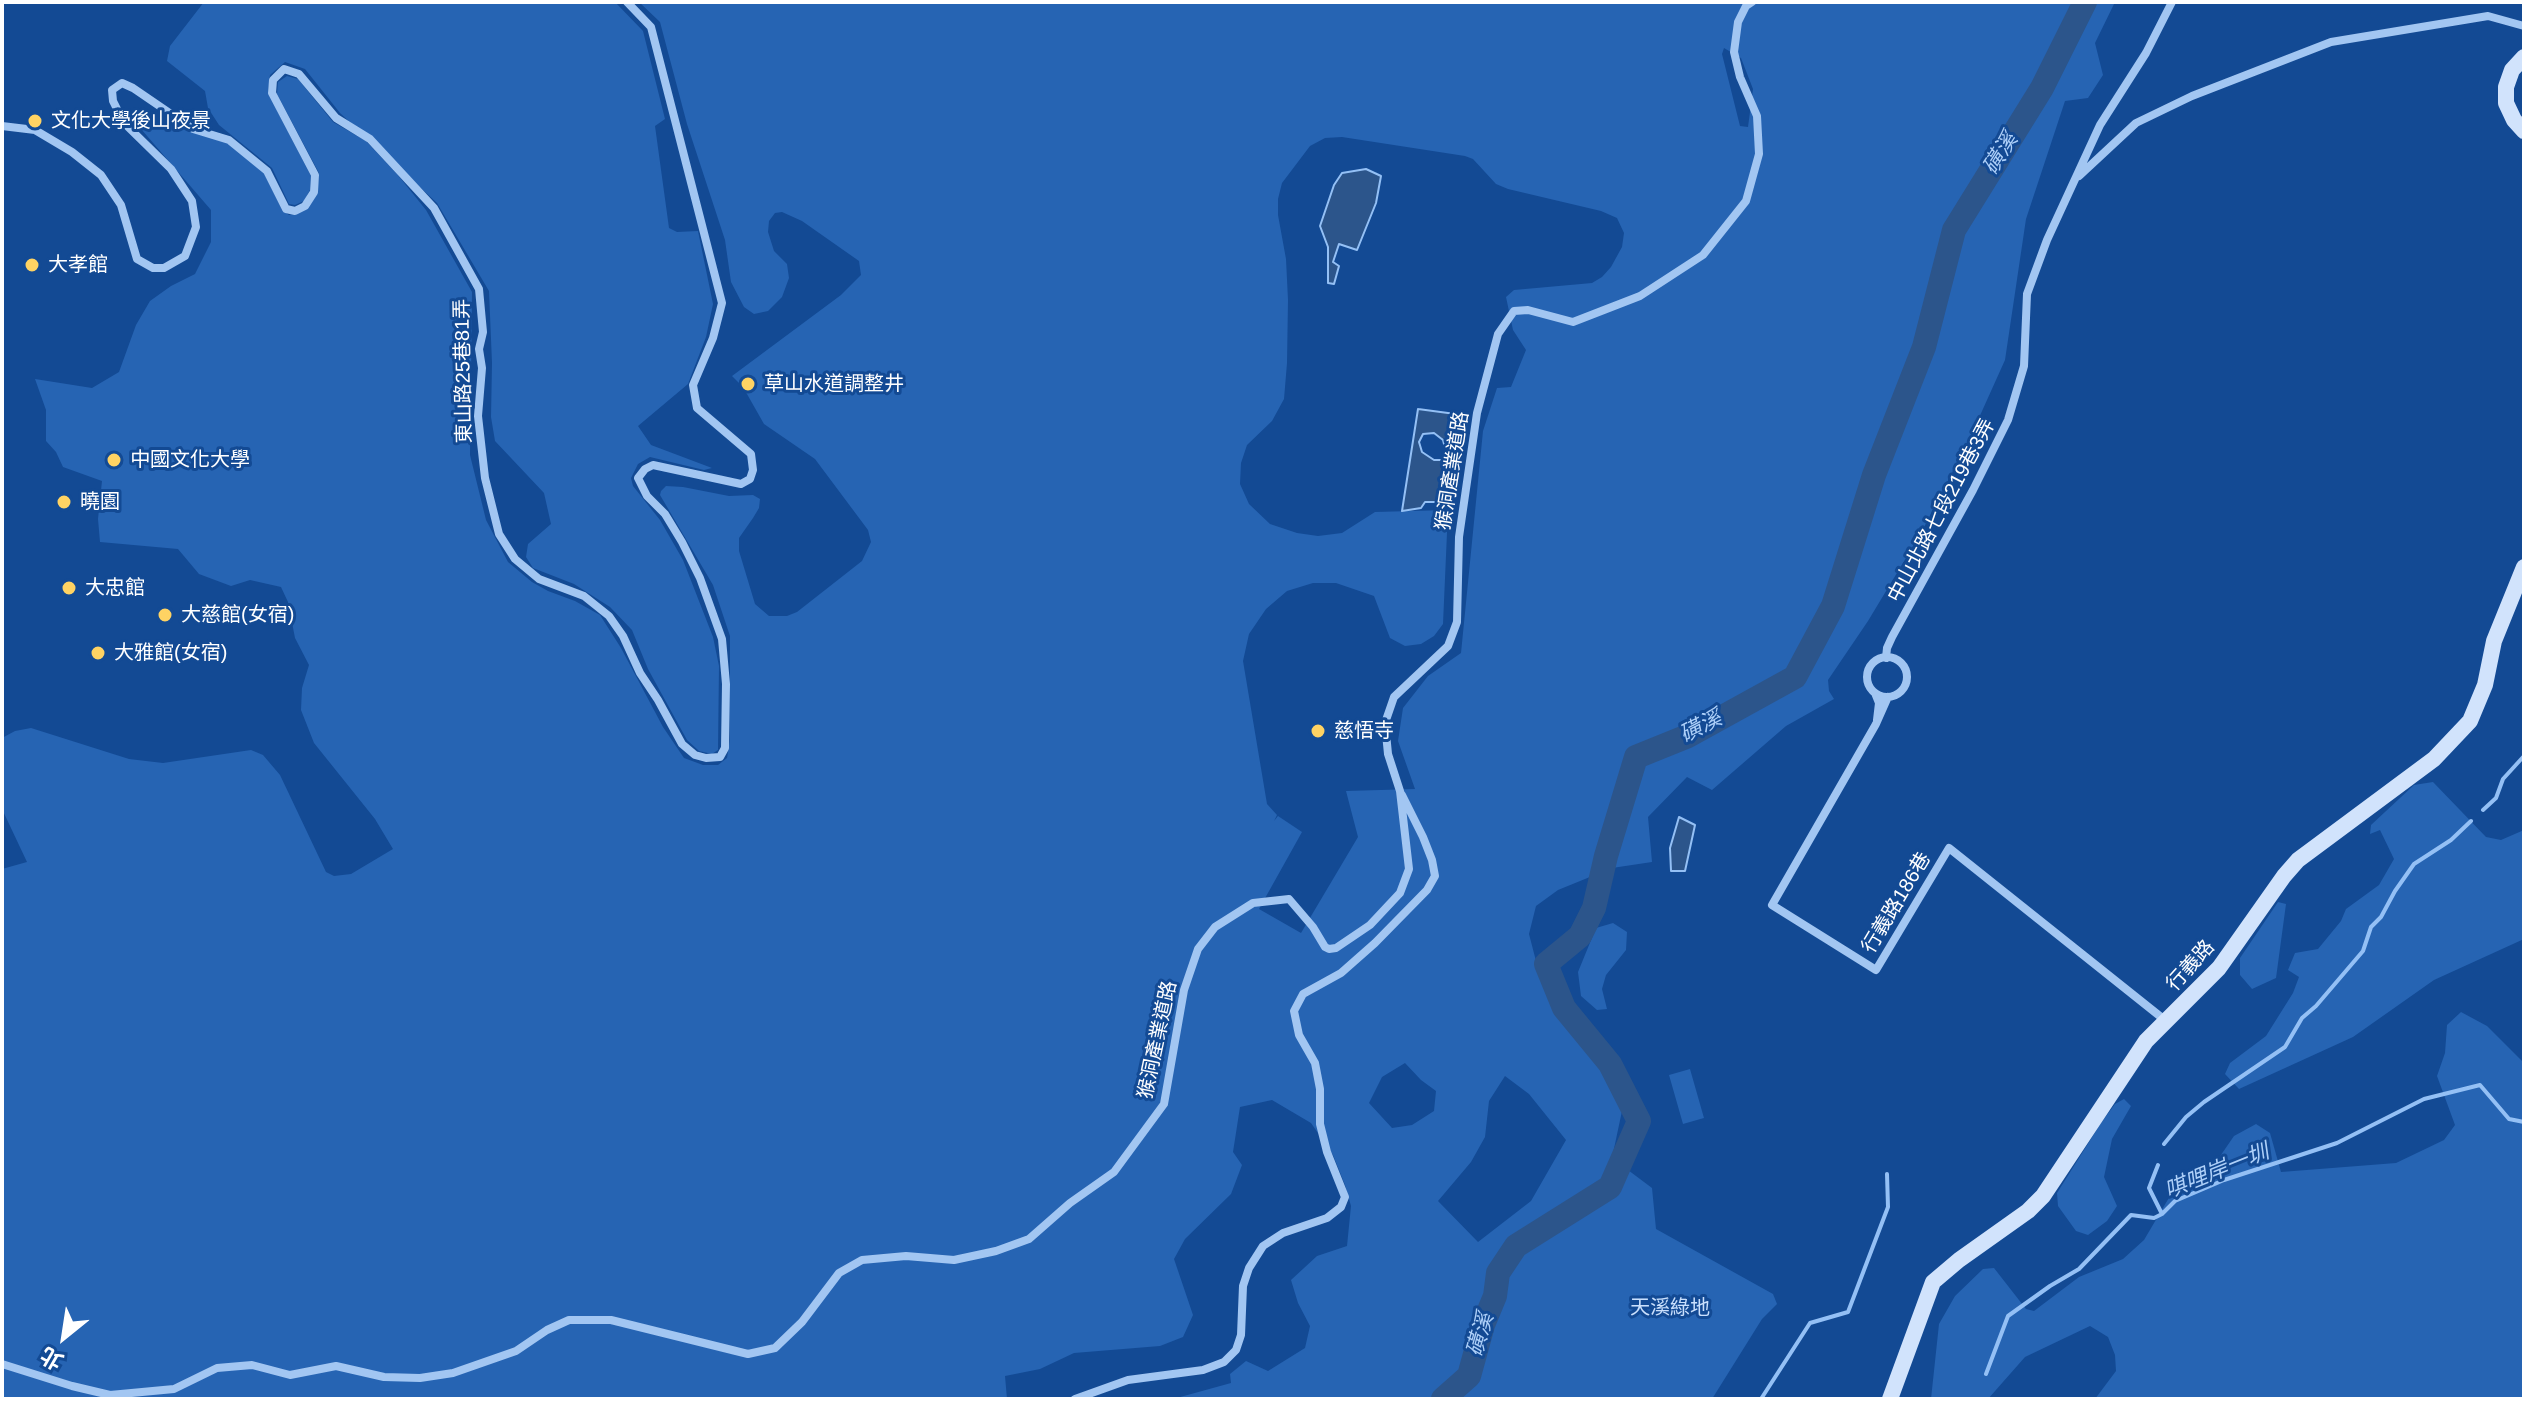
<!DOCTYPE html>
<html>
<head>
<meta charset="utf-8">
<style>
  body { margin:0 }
  #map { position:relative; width:2526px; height:1401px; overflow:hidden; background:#134a94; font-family:Arial,"Noto Sans TC",sans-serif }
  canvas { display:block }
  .frame { position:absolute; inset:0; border:4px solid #fff; pointer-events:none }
  .north { position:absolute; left:24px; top:1297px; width:80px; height:80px; -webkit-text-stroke:6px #134a94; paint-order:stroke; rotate:210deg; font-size:22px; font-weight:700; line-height:32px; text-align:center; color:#fff }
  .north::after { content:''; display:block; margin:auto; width:28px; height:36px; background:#fff; clip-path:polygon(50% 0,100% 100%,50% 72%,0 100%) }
</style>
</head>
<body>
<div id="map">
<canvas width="2526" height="1401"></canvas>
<div class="frame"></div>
<div class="north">北</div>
</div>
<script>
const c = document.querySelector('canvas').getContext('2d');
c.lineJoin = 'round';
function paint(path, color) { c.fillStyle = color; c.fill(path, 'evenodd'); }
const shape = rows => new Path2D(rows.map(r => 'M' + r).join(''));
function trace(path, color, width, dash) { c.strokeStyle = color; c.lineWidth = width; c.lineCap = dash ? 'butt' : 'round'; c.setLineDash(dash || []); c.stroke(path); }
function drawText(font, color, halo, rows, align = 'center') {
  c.font = font + ' Arial,"Noto Sans TC",sans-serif'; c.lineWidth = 6; c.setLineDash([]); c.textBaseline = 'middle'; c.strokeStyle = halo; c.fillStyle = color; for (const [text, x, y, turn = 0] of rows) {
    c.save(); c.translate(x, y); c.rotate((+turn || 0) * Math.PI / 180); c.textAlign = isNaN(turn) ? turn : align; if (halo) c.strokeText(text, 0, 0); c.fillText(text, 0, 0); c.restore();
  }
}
paint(shape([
  [204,2,615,2,643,31,665,119,655,126,669,228,677,232,698,231,713,304,706,337,688,384,638,426,651,445,712,468,704,470,650,457,638,464,631,478,633,486,660,520,683,560,713,637,719,666,718,750,712,754,699,751,687,740,648,669,632,630,610,607,574,584,533,568,526,557,528,544,551,524,544,493,495,441,491,417,492,363,489,291,437,203,340,113,305,69,285,62,270,75,268,93,311,176,310,190,304,201,295,205,289,204,272,168,219,125,208,108,205,91,167,61,170,46],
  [639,2,2115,2,2095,43,2103,75,2088,98,2065,101,2026,219,2005,360,1969,440,1921,533,1868,621,1828,680,1829,691,1834,699,1786,726,1712,790,1687,777,1648,817,1652,862,1612,868,1558,890,1536,906,1529,934,1536,961,1548,987,1613,1075,1620,1096,1622,1111,1612,1158,1652,1188,1656,1229,1773,1294,1777,1304,1762,1319,1712,1399,1173,1399,1231,1383,1230,1374,1246,1361,1268,1371,1305,1348,1310,1326,1298,1303,1291,1280,1317,1256,1347,1246,1351,1206,1345,1185,1333,1155,1311,1123,1272,1100,1240,1107,1233,1152,1242,1165,1231,1194,1185,1239,1174,1259,1193,1315,1183,1337,1160,1346,1074,1353,1040,1369,1005,1376,1007,1399,2,1399,2,869,27,862,2,809,2,738,15,731,31,728,129,759,163,763,251,750,263,755,280,775,326,872,334,876,351,874,393,849,375,819,314,743,301,710,302,688,309,665,295,638,288,602,281,587,250,580,231,586,199,574,178,549,100,542,98,519,102,481,63,467,56,452,46,441,46,410,35,379,92,388,119,372,136,325,150,301,171,286,195,274,211,242,211,210,135,122,138,113,229,143,264,173,282,210,289,215,297,214,317,194,319,173,277,94,278,82,287,76,298,79,333,122,366,141,397,174,426,210,472,292,470,455,486,520,508,562,532,582,548,591,575,601,600,615,621,648,663,727,684,758,703,765,718,765,727,758,730,740,730,636,713,585,660,495,661,491,666,486,683,487,729,496,753,495,760,499,759,508,753,518,739,538,739,551,755,604,769,616,787,616,797,612,862,561,871,542,868,530,815,459,764,424,743,387,732,376,841,295,861,275,859,261,802,221,782,212,775,213,769,221,768,232,774,251,787,264,789,278,782,297,768,311,754,314,744,307,731,282,725,240,687,124,660,22],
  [1724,48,1741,58,1753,89,1748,127,1740,126,1722,54],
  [1342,137,1465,156,1473,159,1496,184,1508,189,1601,211,1617,218,1624,233,1622,247,1611,267,1602,277,1592,283,1514,290,1506,297,1513,330,1526,350,1511,387,1497,388,1483,431,1461,653,1428,676,1403,708,1398,741,1415,789,1346,791,1358,837,1301,933,1259,909,1302,832,1278,816,1274,821,1277,815,1267,804,1243,661,1249,634,1266,609,1287,591,1313,583,1336,583,1374,596,1390,638,1405,646,1421,644,1434,636,1443,624,1448,510,1375,512,1342,533,1318,536,1297,533,1270,524,1249,504,1240,484,1241,463,1247,445,1272,421,1284,399,1287,363,1288,300,1286,259,1278,215,1278,199,1282,183,1310,146,1325,138],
  [1405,1063,1421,1080,1436,1091,1434,1111,1412,1125,1392,1128,1369,1103,1382,1077],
  [1505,1076,1529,1094,1566,1140,1531,1201,1478,1242,1438,1201,1471,1162,1485,1137,1489,1101],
  [2433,782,2486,837,2501,840,2524,830,2524,939,2434,980,2353,1037,2239,1089,2225,1074,2230,1063,2266,1036,2293,993,2299,977,2288,970,2295,953,2318,949,2341,921,2346,909,2379,885,2394,859,2380,830,2370,834,2371,825,2414,785],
  [2278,902,2286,904,2276,978,2252,989,2240,975,2240,958],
  [1613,923,1627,932,1626,950,1606,975,1602,989,1607,1009,1597,1010,1581,996,1578,972,1596,928],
  [2461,1012,2487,1026,2524,1063,2524,1399,2095,1399,2116,1371,2115,1355,2108,1337,2090,1326,2025,1357,1988,1399,1931,1399,1939,1324,1955,1296,1983,1269,1994,1268,2026,1309,2034,1311,2079,1277,2123,1259,2144,1240,2170,1196,2214,1165,2234,1136,2256,1124,2270,1133,2281,1172,2396,1163,2444,1140,2455,1125,2437,1076,2445,1053,2447,1025],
  [1690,1069,1704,1118,1683,1124,1669,1075],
  [2124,1099,2131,1106,2112,1139,2104,1177,2117,1206,2107,1221,2088,1235,2076,1231,2058,1206,2057,1193,2101,1123,2115,1104]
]), '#2664b3');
const water = shape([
  [1366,169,1381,176,1376,203,1357,250,1339,244,1333,262,1339,266,1334,284,1328,283,1328,247,1320,226,1334,185,1342,173,1366,169],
  [1418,409,1463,415,1445,502,1425,502,1421,508,1402,511,1418,409],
  [1434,433,1443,440,1446,452,1442,460,1434,460,1422,452,1419,442,1423,434,1434,433],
  [1679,817,1695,825,1685,871,1671,871,1670,848,1679,817]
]);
paint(water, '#2c558b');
trace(water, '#94c0f5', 2);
trace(shape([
  [2483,810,2496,798,2503,779,2524,756],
  [2164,1144,2186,1117,2204,1102,2285,1047,2302,1018,2316,1006,2363,951,2371,927,2381,917,2395,891,2414,864,2451,840,2471,821],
  [2158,1165,2149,1188,2162,1214],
  [1986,1374,2008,1316,2050,1286,2079,1269,2131,1215,2154,1218,2162,1214,2175,1201,2224,1180,2337,1143,2424,1099,2480,1085,2509,1119,2524,1122],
  [1761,1399,1810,1323,1848,1312,1888,1207,1887,1174]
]), '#94c0f5', 4);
trace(shape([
  [1443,1399,1469,1376,1483,1325,1495,1296,1498,1273,1516,1246,1610,1187,1639,1121,1610,1064,1564,1008,1546,964,1580,936,1594,908,1606,856,1636,757,1688,736,1795,677,1833,606,1874,475,1924,347,1954,230,2042,88,2085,2]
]), '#2c558b', 24);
trace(shape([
  [2,126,35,130,72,152,101,175,121,205,137,259,153,268,164,268,185,256,196,227,192,201,171,169,124,123,113,101,112,90,122,83,133,88,193,129,229,140,267,171,286,209,295,211,305,206,314,192,315,175,272,93,273,80,284,69,299,74,336,118,370,139,434,208,479,289,483,332,479,349,482,368,478,416,485,478,499,534,515,559,539,579,584,596,609,616,623,636,640,673,658,700,682,744,695,755,706,758,720,757,725,748,726,684,722,639,700,578,682,542,665,514,647,496,638,478,645,469,653,465,741,484,750,479,753,470,751,454,697,408,693,385,713,338,722,303,651,27,627,2],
  [2079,176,2136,123,2192,96,2331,42,2488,16,2524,26],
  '1867 677a20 20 0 1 1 40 0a20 20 0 1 1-40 0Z',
  [1886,658,1887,648,1892,637,1973,490,2008,420,2024,366,2027,294,2047,240,2100,125,2146,53,2172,2],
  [1875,693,1879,703,1877,720],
  [1888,697,1876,724,1772,905,1876,970,1949,848,2166,1021],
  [2,1364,72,1386,110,1395,174,1389,217,1368,252,1365,290,1375,336,1366,384,1377,420,1378,453,1373,516,1351,547,1330,569,1320,611,1320,748,1354,775,1348,802,1322,839,1273,862,1260,906,1256,954,1260,996,1251,1029,1239,1070,1203,1114,1172,1164,1104,1184,990,1198,949,1215,927,1253,903,1289,899,1313,927,1325,947,1329,949,1336,948,1370,925,1400,893,1409,869,1400,791,1388,754,1385,723,1394,697,1448,646,1457,622,1459,537,1477,413,1498,334,1514,311,1528,310,1573,322,1640,296,1703,255,1746,201,1759,154,1757,116,1740,77,1734,52,1738,22,1746,6,1752,2],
  [1075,1399,1128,1380,1203,1370,1224,1362,1236,1350,1241,1335,1243,1286,1249,1268,1263,1246,1283,1233,1327,1218,1341,1207,1345,1197,1327,1152,1320,1124,1320,1089,1315,1063,1299,1035,1294,1011,1303,994,1341,973,1375,943,1427,890,1435,876,1432,860,1423,837,1402,795]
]), '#a2c6f2', 8);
trace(shape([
  [2524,57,2512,70,2506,87,2506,103,2514,120,2524,131],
  [1890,1399,1933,1282,1959,1260,2028,1211,2043,1196,2146,1041,2219,968,2284,876,2298,860,2434,759,2470,721,2485,685,2494,641,2524,567]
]), '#d1e3fc', 16);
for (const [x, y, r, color] of [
  [35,121,8,"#ffd363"],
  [32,265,8,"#ffd363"],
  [748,384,8,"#ffd363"],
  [114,460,8,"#ffd363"],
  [64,502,8,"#ffd363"],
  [69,588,8,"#ffd363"],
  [165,615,8,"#ffd363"],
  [98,653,8,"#ffd363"],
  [1318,731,8,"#ffd363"]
]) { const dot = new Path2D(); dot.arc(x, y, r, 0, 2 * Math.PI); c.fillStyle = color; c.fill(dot); trace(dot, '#134a94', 3); }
drawText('20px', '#fff', '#134a94', [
  ["文化大學後山夜景",51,121],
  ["大孝館",48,265],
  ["草山水道調整井",764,384],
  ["中國文化大學",130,460],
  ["曉園",80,502],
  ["大忠館",85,588],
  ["大慈館(女宿)",181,615],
  ["大雅館(女宿)",114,653],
  ["慈悟寺",1334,731]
], 'left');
drawText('20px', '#fff', '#134a94', [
  ["東山路25巷81弄",464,371,-91],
  ["猴洞產業道路",1453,471,-81],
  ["中山北路七段219巷3弄",1942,511,-62],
  ["行義路186巷",1897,903,-59],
  ["行義路",2191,966,-48],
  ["猴洞產業道路",1158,1040,-78]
]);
drawText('20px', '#cae0fd', '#134a94', [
  ["天溪綠地",1670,1308]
]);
drawText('italic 22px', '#aed0f9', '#134a94', [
  ["磺溪",2001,154,-58],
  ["磺溪",1701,727,-27],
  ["唭哩岸一圳",2217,1172,-22],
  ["磺溪",1481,1335,-74]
]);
</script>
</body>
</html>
